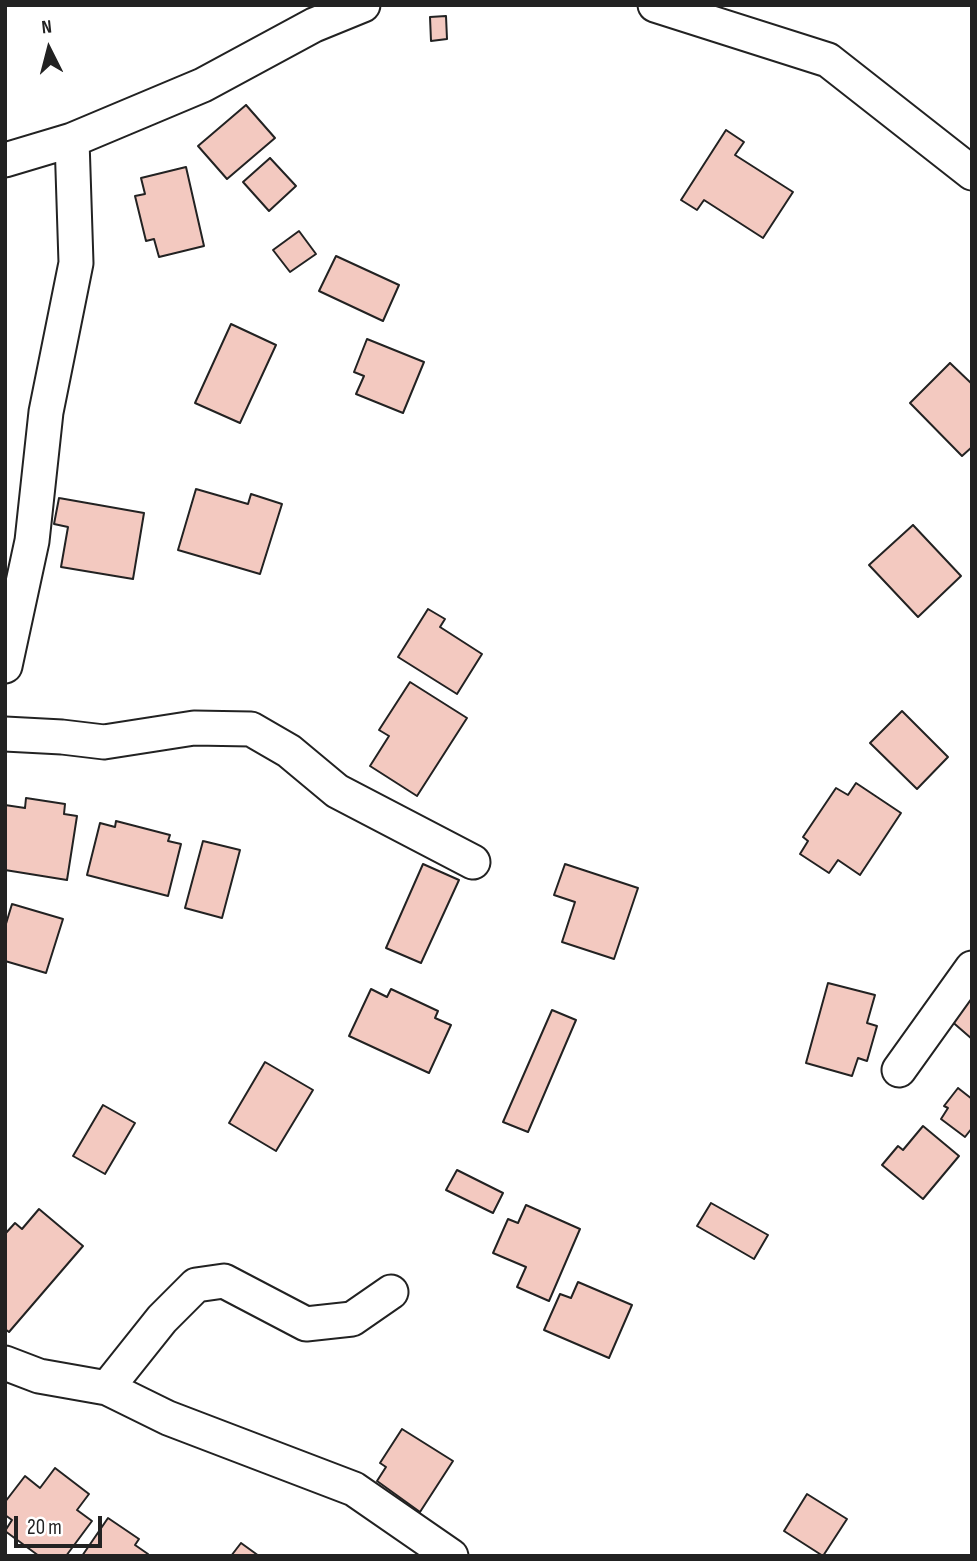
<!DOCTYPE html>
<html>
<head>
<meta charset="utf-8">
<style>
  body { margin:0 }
  #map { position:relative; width:977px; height:1561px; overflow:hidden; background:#fff; font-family:"Sofia Sans Condensed",sans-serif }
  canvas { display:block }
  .frame { position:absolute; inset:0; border:7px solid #222; pointer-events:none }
  .north { position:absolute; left:14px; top:14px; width:70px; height:70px; -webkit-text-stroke:5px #fff; paint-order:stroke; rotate:354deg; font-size:19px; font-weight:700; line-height:28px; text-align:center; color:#222 }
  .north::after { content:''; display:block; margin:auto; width:24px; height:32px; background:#222; clip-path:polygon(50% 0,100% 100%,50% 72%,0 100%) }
  .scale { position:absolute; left:14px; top:1516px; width:88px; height:32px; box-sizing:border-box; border:4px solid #222; border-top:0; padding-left:9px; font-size:21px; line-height:24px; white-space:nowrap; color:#222; -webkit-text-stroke:5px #fff; paint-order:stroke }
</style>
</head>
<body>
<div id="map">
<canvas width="977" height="1561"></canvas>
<div class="frame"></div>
<div class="north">N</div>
<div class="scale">20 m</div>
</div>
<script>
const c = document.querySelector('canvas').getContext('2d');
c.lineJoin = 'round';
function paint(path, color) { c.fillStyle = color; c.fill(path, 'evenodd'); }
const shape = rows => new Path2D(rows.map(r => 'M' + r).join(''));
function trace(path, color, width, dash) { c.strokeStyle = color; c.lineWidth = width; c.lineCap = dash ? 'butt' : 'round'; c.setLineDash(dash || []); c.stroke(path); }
const building = shape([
  [446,16,447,39,431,41,430,17,446,16],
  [246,105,275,138,227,179,198,146,246,105],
  [726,130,744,142,735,155,793,192,763,238,704,200,697,210,681,200,726,130],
  [270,158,296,186,269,211,243,182,270,158],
  [186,167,204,246,159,257,154,239,146,241,135,196,145,194,141,178,186,167],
  [299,231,316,254,290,272,273,250,299,231],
  [336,256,399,285,383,321,319,291,336,256],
  [231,324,276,345,240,423,195,403,231,324],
  [367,339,424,362,403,413,356,394,364,376,354,372,367,339],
  [950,363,972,384,972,447,962,456,910,403,950,363],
  [196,489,248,504,251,494,282,504,260,574,178,550,196,489],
  [59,498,144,513,133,579,61,567,68,527,54,524,59,498],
  [913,525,961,576,918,617,869,565,913,525],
  [428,609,445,619,440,627,482,654,457,694,398,657,428,609],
  [410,682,467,718,417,796,370,766,389,736,379,730,410,682],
  [902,711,948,757,917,789,870,743,902,711],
  [856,783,901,813,860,875,838,860,829,873,800,854,808,841,803,837,836,788,848,795,856,783],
  [26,798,65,804,64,814,77,816,67,880,5,870,5,805,25,808,26,798],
  [116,821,170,835,168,841,181,844,168,896,87,875,100,823,115,827,116,821],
  [203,841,240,850,222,918,185,908,203,841],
  [423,864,459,880,421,963,386,948,423,864],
  [565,864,638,888,614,959,562,942,575,902,554,895,565,864],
  [12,904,63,919,46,973,5,961,5,927,12,904],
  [828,983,875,995,867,1023,877,1026,867,1061,858,1058,852,1076,806,1063,828,983],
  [371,989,387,997,391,989,438,1011,435,1018,451,1025,429,1073,349,1036,371,989],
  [972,994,972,1039,949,1019,972,994],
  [552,1010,576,1020,528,1132,503,1122,552,1010],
  [265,1062,313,1090,276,1151,229,1123,265,1062],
  [958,1088,972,1099,972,1128,965,1137,941,1119,948,1108,944,1106,958,1088],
  [103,1105,135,1123,105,1174,73,1156,103,1105],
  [923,1126,959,1156,923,1199,882,1165,898,1146,903,1150,923,1126],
  [457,1170,503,1193,493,1213,446,1190,457,1170],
  [711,1203,768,1235,754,1259,697,1226,711,1203],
  [526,1205,580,1229,549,1301,517,1287,526,1267,493,1253,508,1219,518,1223,526,1205],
  [39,1209,83,1246,9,1332,5,1329,5,1234,15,1223,22,1229,39,1209],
  [578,1282,632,1305,609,1358,544,1330,560,1294,571,1298,578,1282],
  [402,1429,453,1461,420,1512,377,1481,386,1467,380,1463,402,1429],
  [55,1468,89,1494,77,1510,92,1521,66,1556,39,1556,5,1531,12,1520,5,1515,5,1502,25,1476,40,1488,55,1468],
  [807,1494,847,1519,823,1556,784,1531,807,1494],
  [108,1518,139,1539,135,1545,148,1554,147,1556,82,1556,108,1518],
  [241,1543,259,1556,231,1556,241,1543]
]);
paint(building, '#f3c9c0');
trace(building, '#222', 2);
const minor = shape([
  [655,5,828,60,972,173],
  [5,160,72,140,203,85,314,25,363,5],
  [5,666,32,541,46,412,76,263,72,140],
  [5,734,62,737,104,742,194,728,251,729,289,751,337,791,473,862],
  [899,1070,972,968],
  [5,1363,39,1376,107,1388,168,1418,354,1489,451,1556],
  [107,1388,162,1319,196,1285,224,1281,306,1324,352,1319,391,1292]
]);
trace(minor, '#222', 37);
trace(minor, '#fff', 33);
</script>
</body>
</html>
